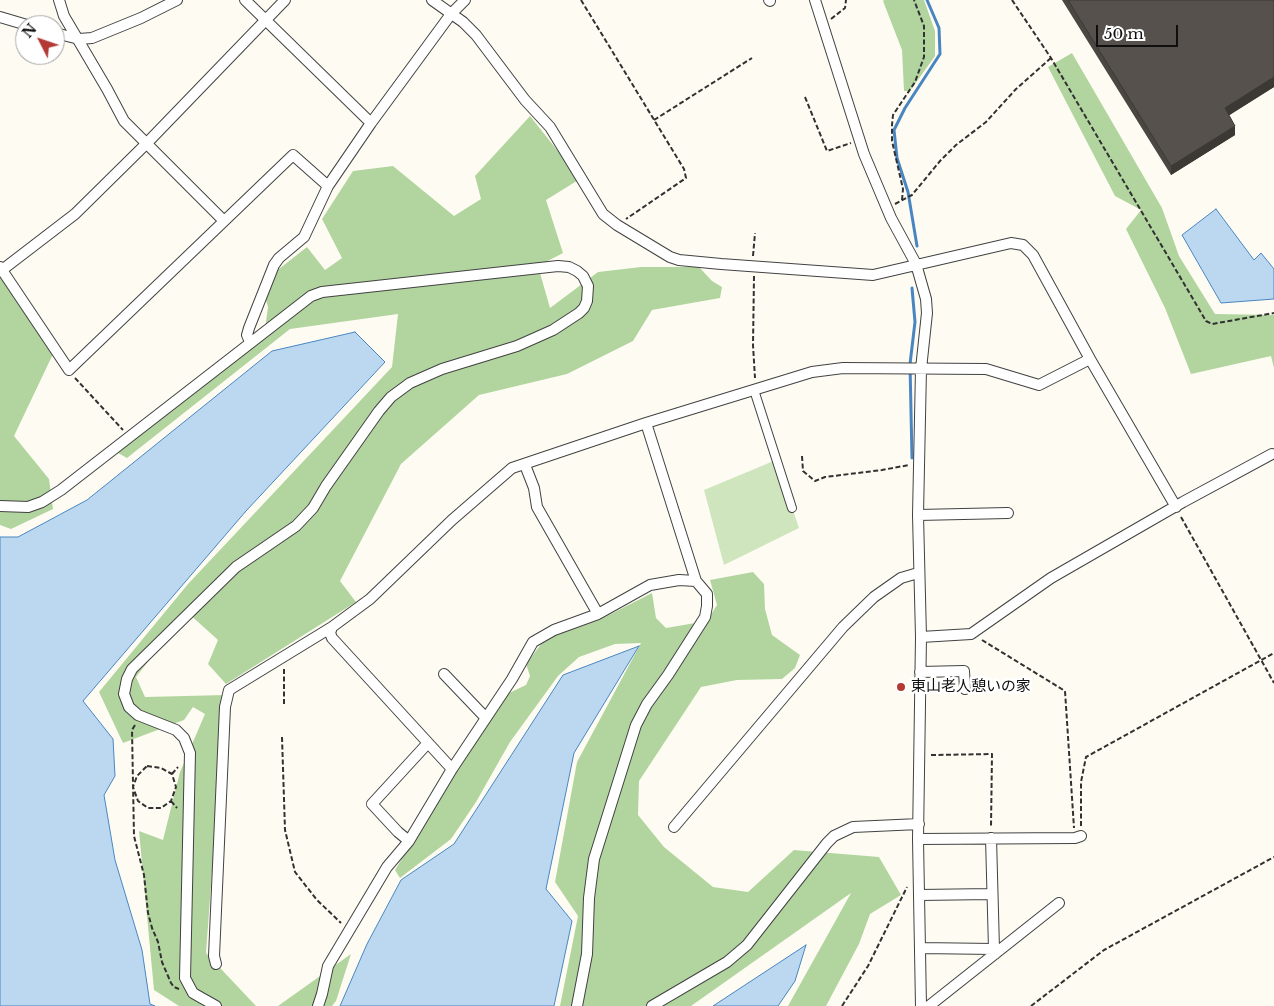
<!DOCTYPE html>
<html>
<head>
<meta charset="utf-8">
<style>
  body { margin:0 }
  #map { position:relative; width:1274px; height:1006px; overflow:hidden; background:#fefcf2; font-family:"Libre Baskerville",serif }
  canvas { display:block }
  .north { position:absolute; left:15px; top:15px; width:50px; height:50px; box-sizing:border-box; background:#fff; border:1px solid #9f9f9f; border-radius:50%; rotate:311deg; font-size:14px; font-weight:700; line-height:20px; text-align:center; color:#0f0f0f }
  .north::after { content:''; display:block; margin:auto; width:18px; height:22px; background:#b23934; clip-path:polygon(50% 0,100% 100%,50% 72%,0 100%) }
  .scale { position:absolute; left:1096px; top:25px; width:82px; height:22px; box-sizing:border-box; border:2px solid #0f0f0f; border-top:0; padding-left:6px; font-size:15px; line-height:18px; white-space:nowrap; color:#0f0f0f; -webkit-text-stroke:4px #fff; paint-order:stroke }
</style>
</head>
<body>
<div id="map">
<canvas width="1274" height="1006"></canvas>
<div class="north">N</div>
<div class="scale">50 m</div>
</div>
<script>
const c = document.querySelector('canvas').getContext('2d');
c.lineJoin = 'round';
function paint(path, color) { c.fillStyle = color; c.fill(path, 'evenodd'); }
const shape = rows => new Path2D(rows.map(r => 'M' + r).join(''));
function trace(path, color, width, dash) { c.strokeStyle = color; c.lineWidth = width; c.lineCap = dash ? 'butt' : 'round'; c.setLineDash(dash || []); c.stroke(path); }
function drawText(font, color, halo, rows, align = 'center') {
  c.font = font + ' "Libre Baskerville","Noto Sans JP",serif'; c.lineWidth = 5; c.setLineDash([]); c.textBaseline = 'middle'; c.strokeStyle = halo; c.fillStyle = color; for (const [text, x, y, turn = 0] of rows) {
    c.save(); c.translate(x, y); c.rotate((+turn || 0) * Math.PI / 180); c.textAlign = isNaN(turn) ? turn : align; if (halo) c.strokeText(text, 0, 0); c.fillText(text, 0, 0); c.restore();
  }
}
paint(shape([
  [776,460,799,528,724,565,704,490]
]), '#cfe5be');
paint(shape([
  [884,0,924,0,935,31,935,56,910,91,904,91,902,50,883,1],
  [1072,53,1162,208,1179,256,1215,314,1274,315,1274,368,1271,356,1191,374,1165,308,1126,229,1141,210,1115,196,1048,67],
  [530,116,580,179,546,200,563,253,538,266,550,308,598,272,641,267,699,267,712,281,722,287,720,298,652,310,633,341,567,374,479,395,401,464,340,581,356,602,226,684,208,664,218,640,187,612,136,677,145,697,225,695,206,953,256,1006,179,1006,154,990,139,831,163,840,180,772,205,714,193,707,184,720,123,743,99,692,188,584,392,367,398,314,290,329,127,458,118,453,264,336,268,307,261,283,307,247,325,270,342,258,322,219,353,171,393,166,454,216,481,199,475,176],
  [0,274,53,354,14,436,49,479,53,509,11,529,0,525],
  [753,572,764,584,765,609,772,635,800,655,795,668,782,679,737,680,701,687,639,781,638,815,664,847,713,887,748,892,794,850,879,857,901,895,870,914,859,944,826,1006,788,1006,851,893,691,1006,560,1006,578,916,555,882,577,762,641,643,615,644,579,657,558,676,510,742,476,802,451,839,400,878,395,870,456,771,507,694,526,685,530,676,526,664,545,639,599,620,652,593,656,618,666,628,707,621,717,605,710,580],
  [351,954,336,1001,332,1006,278,1006]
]), '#b2d59f');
const water = shape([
  [1216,209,1254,260,1261,253,1274,269,1274,299,1221,303,1182,235,1216,209],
  [355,332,385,362,246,511,83,701,113,739,115,776,104,795,115,860,142,950,150,1004,155,1006,0,1006,0,537,18,537,87,500,272,351,355,332],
  [639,646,574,753,546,889,572,921,554,1006,340,1006,367,944,401,880,454,844,563,675,639,646],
  [806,945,795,981,778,1006,713,1006,806,945]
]);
paint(water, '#bbd8f0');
trace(water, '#4986c1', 1);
trace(shape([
  [917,246,908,192,897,158,894,130,905,108,940,54,939,28,927,0],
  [912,458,910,364,915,322,912,288]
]), '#4986c1', 3);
const pedestrian = shape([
  [754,390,792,508]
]);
const minor = shape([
  [59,0,64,16,107,89,124,121,224,221],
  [245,0,371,123],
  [432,0,463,22,476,35,525,100,550,127,603,214,617,225,670,257,679,260,721,264,873,275,1011,243,1023,245,1033,255,1090,359,1176,507],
  [769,0,770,1],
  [815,0,864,154,891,218,916,264,926,299,927,313,921,369,918,515,921,637,918,839,921,1006],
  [0,17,27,25],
  [55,33,79,39,92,38,141,18,177,0],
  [0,267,69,370,293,155,328,186],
  [2,270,75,214,146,144,285,0],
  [250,342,247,335,249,328,274,265,279,258,304,237,328,186,371,123,451,14,465,0],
  [646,423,696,581],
  [525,465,534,488,537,507,598,614],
  [0,506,28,507,42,502,61,490,311,296,322,292,558,266,569,267,577,271,583,276,588,286,587,301,584,308,579,313,553,330,517,346,442,369,410,383,391,397,379,411,326,486,313,508,296,526,236,567,132,669,127,679,124,694,129,707,138,715,176,730,184,738,190,753,185,978,193,993,216,1006],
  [918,515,1008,513],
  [332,627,330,633,332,638,452,769],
  [921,637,971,634,1051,578,1183,502,1272,454],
  [920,672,964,671,965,689],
  [444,674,485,717],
  [674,827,843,627,874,597,901,578,918,573],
  [991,838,994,949],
  [918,839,1075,838,1081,836],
  [409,841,398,832,372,804,427,744],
  [919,895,991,894],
  [920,948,994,949,995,954],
  [216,964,214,956,225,707,229,690,332,627,370,599,452,520,512,468,646,423,812,372,843,368,986,369,1039,385,1090,359],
  [318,1006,322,994,328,966,387,867,409,841,452,769,512,679,533,642,554,630,598,614,650,585,679,580,696,581,707,594,707,606,705,617,668,675,647,704,636,725,594,859,589,898,587,954,577,1006],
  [652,1006,727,962,747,945,827,843,834,836,853,827,919,824],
  [929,1006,1059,903]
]);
trace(pedestrian, '#424242', 10);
trace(minor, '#424242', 12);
trace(shape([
  [581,0,684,169,686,178,626,219],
  [1012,0,1051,58,1206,321,1212,324,1274,313],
  [831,19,845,8,846,0],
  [805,97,827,151,851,143],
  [654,120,752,58],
  [902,200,903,189,892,141,892,125,893,115,915,82,924,57,924,26,914,0],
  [895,204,912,195,940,161,956,145,986,122,1016,89,1051,58],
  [753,256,755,233],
  [754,276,753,345,755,378],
  [75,378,123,430],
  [802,456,803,471,815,481,825,477,882,470,909,465],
  [1181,517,1274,683],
  [982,640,1065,691,1074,828],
  [284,704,284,669],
  [135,725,132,730,134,836,144,875,148,913,152,928,158,942,162,962,171,983,174,987,179,989],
  [282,737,285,830,295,872,317,900,341,923],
  [931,755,992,754,991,827],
  [147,766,161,768,172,774,176,787,171,801,161,808,148,808,138,801,133,787,137,776,147,766],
  [172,774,178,767],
  [171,801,177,808],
  [1081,826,1081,782,1086,757,1274,653],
  [842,1006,868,966,907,887],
  [1031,1006,1104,950,1274,857]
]), '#313131', 2, [5, 2.5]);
trace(pedestrian, '#fff', 8);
trace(minor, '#fff', 10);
paint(shape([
  [1062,0,1274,0,1274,87,1229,115,1235,135,1171,175]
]), '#4a4641');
paint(shape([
  [1274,77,1274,87,1225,118,1225,108],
  [1235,126,1235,135,1171,175,1171,166]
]), '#3c3935');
const building = shape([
  [1068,0,1274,0,1274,77,1225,108,1235,126,1171,166,1068,0]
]);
paint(building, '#56514c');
trace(building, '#3c3935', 1);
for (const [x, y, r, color] of [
  [901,687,5,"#b23934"]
]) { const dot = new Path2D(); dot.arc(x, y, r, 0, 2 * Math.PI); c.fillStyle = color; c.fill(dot); trace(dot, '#fff', 2); }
drawText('15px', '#0f0f0f', '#fff', [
  ["東山老人憩いの家",911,687]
], 'left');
</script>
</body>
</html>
